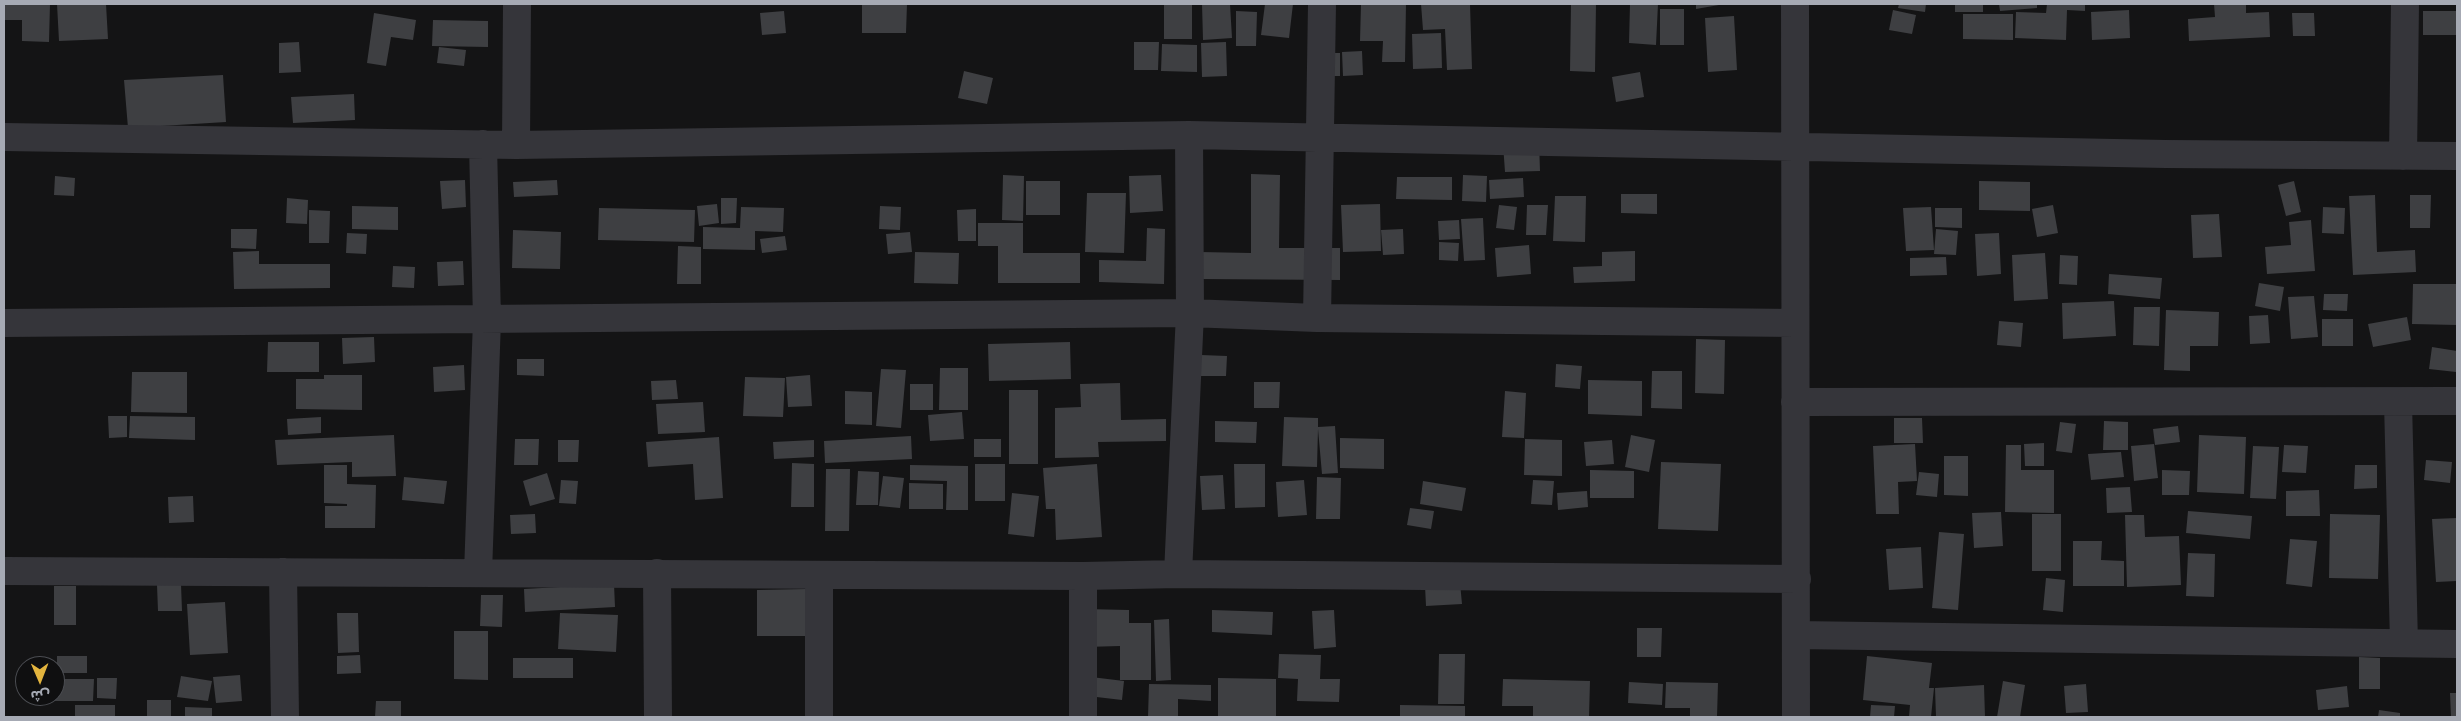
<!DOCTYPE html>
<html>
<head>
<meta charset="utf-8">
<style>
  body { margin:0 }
  #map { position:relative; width:2461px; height:721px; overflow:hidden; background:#141415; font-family:"Fira Sans Condensed","Noto Sans Arabic",sans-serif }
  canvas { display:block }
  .frame { position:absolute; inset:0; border:5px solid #a6aab4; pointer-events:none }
  .north { position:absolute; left:15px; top:656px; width:50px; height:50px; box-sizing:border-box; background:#0f0f10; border:1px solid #4b4d52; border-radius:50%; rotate:179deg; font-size:14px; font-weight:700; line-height:20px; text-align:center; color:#a6aab4 }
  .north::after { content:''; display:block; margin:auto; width:18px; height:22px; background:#e3b43e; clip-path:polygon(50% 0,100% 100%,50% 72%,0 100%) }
</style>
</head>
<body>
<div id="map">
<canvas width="2461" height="721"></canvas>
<div class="frame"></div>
<div class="north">ش</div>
</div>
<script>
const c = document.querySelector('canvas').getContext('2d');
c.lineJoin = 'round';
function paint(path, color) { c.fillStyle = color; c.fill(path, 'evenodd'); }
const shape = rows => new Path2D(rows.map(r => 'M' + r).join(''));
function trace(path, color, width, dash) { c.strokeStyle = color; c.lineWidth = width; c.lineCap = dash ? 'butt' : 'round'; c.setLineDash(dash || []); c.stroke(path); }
paint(shape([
  [4,4,50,4,49,42,22,41,22,20,4,20],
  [57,4,106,4,108,39,59,41],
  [862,4,907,4,906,33,862,33],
  [1164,4,1192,4,1192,39,1164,39],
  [1202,4,1230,4,1232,38,1203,40],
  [1265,4,1293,4,1289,38,1261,35],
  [1361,4,1406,4,1405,62,1382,62,1383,41,1360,41],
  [1421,4,1470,4,1472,69,1447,70,1445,29,1423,30],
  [1571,4,1596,4,1595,72,1570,71],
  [1630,4,1658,4,1656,45,1629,43],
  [1696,4,1719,4,1719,5,1696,9],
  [1899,4,1926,4,1925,12,1898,8],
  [1955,4,1983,4,1983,12,1955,12],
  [1999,4,2037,4,2037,8,2000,11],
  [2047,4,2085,4,2085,11,2067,10,2066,40,2015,38,2016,12,2046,13],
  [2214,4,2246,4,2246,13,2269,12,2270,37,2189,41,2188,19,2215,17],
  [1660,9,1684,9,1684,45,1660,45],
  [1893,10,1916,15,1912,34,1889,30],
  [2129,10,2130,38,2092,40,2091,12],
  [784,11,786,33,762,35,760,13],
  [1236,11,1257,12,1256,46,1236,46],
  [2423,11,2457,11,2457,35,2423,35],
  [374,13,416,20,413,40,391,37,386,66,367,63],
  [2292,13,2314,13,2315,36,2293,36],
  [1963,14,2013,14,2013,40,1963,39],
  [1734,16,1737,70,1708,72,1705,18],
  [433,20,488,21,488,47,432,46],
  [1441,33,1442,68,1413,69,1412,34],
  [299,42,301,72,279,73,279,43],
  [1134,42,1159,42,1158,70,1134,70],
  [1226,42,1227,76,1202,77,1201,43],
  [1162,44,1197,45,1197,72,1161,71],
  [439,47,466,50,464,66,437,63],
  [1362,51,1363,75,1343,76,1342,52],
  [1323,53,1340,53,1340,76,1324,76],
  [964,71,993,78,987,104,958,98],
  [1640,72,1644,97,1616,102,1612,77],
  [223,75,226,122,128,128,124,80],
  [354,94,355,120,293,123,291,97],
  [1539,142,1540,171,1505,172,1503,144],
  [1251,174,1280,175,1279,248,1340,248,1340,280,1199,279,1200,252,1251,253],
  [1003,175,1024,176,1023,221,1002,220],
  [1161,175,1163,211,1130,213,1129,176],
  [1463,175,1487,176,1486,202,1462,201],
  [55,176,75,178,74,196,54,195],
  [1397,177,1452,177,1452,200,1396,199],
  [1523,178,1524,197,1490,199,1489,180],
  [465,180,466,207,442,209,440,181],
  [557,180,558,195,514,197,513,182],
  [1026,181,1060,181,1060,215,1026,215],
  [1979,181,2030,182,2030,211,1979,210],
  [2294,181,2301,212,2286,216,2278,185],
  [1087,193,1126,193,1124,253,1085,252],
  [1621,194,1657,194,1657,214,1621,213],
  [2375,195,2377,252,2415,250,2416,272,2353,275,2349,196],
  [2410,195,2431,195,2430,228,2410,228],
  [1555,196,1586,196,1585,242,1553,241],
  [287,198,308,200,307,224,286,223],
  [721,198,737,198,736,223,721,224],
  [717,204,719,223,699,226,697,206],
  [1380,204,1381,251,1343,252,1341,205],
  [1499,205,1517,207,1514,230,1496,228],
  [1527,205,1548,205,1546,235,1526,235],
  [2053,205,2058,233,2037,237,2032,209],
  [352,206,398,207,398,230,352,229],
  [880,206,901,207,900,230,879,229],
  [741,207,784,208,783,232,755,231,755,250,703,249,703,227,740,228],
  [1931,207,1934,250,1906,251,1903,208],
  [2323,207,2345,208,2344,234,2322,233],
  [599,208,695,210,694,242,598,240],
  [1935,208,1962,208,1962,228,1935,227],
  [976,209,976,241,958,241,957,210],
  [309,210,330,211,329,243,309,243],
  [2219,214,2222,257,2193,258,2191,215],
  [1483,218,1485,260,1464,261,1461,219],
  [1459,220,1460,239,1439,240,1438,221],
  [2311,220,2315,271,2267,274,2265,247,2291,245,2289,222],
  [978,223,1023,223,1023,253,1080,253,1080,283,998,283,998,246,978,246],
  [1147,228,1165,229,1164,284,1099,282,1099,260,1146,261],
  [231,229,257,229,256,249,231,248],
  [1403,229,1404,254,1383,255,1381,230],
  [1936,229,1958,231,1956,255,1934,254],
  [513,230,561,232,560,269,512,268],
  [910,232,912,252,888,254,886,234],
  [347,233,367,234,366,254,346,253],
  [1999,233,2001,274,1977,276,1975,234],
  [785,236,787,250,762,253,760,239],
  [1439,242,1459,243,1458,261,1439,260],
  [1529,245,1531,274,1497,277,1495,248],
  [678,246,701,247,701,284,677,284],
  [259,251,259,264,330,264,330,288,234,289,233,252],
  [1635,251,1635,281,1574,283,1573,267,1602,266,1602,252],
  [915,252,959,253,958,284,914,283],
  [2045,253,2048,299,2014,301,2012,255],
  [2060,255,2078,256,2077,285,2059,284],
  [1946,257,1947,275,1910,276,1910,258],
  [463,261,464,285,438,286,437,262],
  [393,266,415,267,414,288,392,287],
  [2109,274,2162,278,2160,299,2108,294],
  [2259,283,2284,287,2280,311,2255,306],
  [2413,284,2457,284,2457,325,2412,324],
  [2324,294,2348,294,2347,311,2323,310],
  [2314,296,2318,337,2291,339,2288,297],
  [2114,301,2116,336,2063,339,2062,303],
  [2134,307,2160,307,2159,346,2133,345],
  [2166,310,2219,312,2218,346,2190,346,2190,371,2164,370],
  [2268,315,2270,343,2250,344,2249,316],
  [2407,317,2411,340,2373,347,2368,324],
  [2322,319,2353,319,2353,346,2322,346],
  [1999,321,2023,323,2021,347,1997,345],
  [374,337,375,362,343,364,342,338],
  [1696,339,1725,340,1724,394,1695,393],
  [268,342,319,342,319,372,267,372],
  [1070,342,1071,379,989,381,988,344],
  [2432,347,2457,351,2456,372,2429,369],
  [1201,355,1227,356,1226,376,1201,376],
  [517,359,544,359,544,376,517,375],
  [1556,364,1582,366,1580,389,1555,387],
  [464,365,465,390,434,392,433,367],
  [940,368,968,368,968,410,939,410],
  [881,369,906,370,901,428,876,426],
  [1652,371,1682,371,1682,409,1651,408],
  [132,372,187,372,187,413,131,412],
  [324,375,362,375,362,410,296,409,296,379,324,379],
  [810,375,812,406,788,407,786,377],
  [745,377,785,378,783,417,743,416],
  [676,380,678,399,652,400,651,381],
  [1588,380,1642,381,1642,416,1588,414],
  [1254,382,1280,382,1279,408,1254,408],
  [1120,383,1121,420,1166,419,1166,441,1098,442,1099,457,1055,458,1055,408,1081,407,1080,384],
  [910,384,933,384,933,410,910,410],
  [1009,390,1038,390,1038,464,1009,464],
  [845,391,872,392,872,425,845,424],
  [1505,391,1526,393,1524,438,1502,437],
  [703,402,705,432,658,434,656,404],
  [962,412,964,439,930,441,928,415],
  [108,416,127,416,127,437,109,438],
  [130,416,195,417,195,440,129,438],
  [321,417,321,433,288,435,287,419],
  [1284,417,1318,418,1318,427,1335,426,1338,473,1322,474,1318,429,1317,467,1282,466],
  [1894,418,1922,418,1923,443,1894,443],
  [1215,421,1257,422,1256,443,1215,442],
  [2104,421,2128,422,2128,450,2103,450],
  [2060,422,2076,424,2072,453,2056,451],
  [2178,426,2180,442,2155,445,2153,429],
  [394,435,396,476,352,477,352,462,277,465,275,440],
  [1631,435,1655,440,1649,472,1625,467],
  [2199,435,2246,437,2244,494,2197,492],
  [911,436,912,459,825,463,824,441],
  [719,437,723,498,695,500,693,464,648,467,646,442],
  [1340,438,1384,439,1384,469,1340,468],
  [515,439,539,439,538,465,514,465],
  [974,439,1001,439,1001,457,974,457],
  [1525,439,1562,440,1562,476,1524,475],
  [558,440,579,440,578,462,558,462],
  [814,440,814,457,774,459,773,442],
  [1612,440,1614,464,1586,466,1584,442],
  [2044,443,2044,466,2025,466,2024,444],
  [1915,444,1917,481,1898,482,1899,514,1876,514,1873,446],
  [2154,444,2158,478,2134,481,2131,446],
  [2006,445,2021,445,2021,470,2054,470,2054,513,2005,512],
  [2284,445,2308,446,2306,473,2282,472],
  [2253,446,2279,447,2276,499,2250,498],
  [2121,452,2124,477,2091,480,2088,454],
  [1944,456,1968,456,1968,496,1944,495],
  [2426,460,2452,462,2450,483,2424,480],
  [1661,462,1721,464,1718,531,1658,529],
  [792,463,814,464,814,507,791,507],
  [975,464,1005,464,1005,501,975,501],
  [1097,464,1102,537,1056,540,1055,509,1046,509,1043,468],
  [1234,464,1265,464,1265,507,1235,508],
  [324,465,347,465,347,484,376,485,375,528,325,528,325,506,347,506,347,504,324,503],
  [910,465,968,466,968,510,946,510,947,481,910,480],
  [2355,465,2377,465,2377,488,2354,489],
  [826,469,850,469,849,531,825,531],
  [1590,470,1634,471,1634,498,1590,498],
  [2162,470,2190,471,2189,495,2162,495],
  [858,471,879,472,878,505,856,505],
  [1919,472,1939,474,1937,497,1916,495],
  [547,473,555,499,530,506,523,481],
  [1223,475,1225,509,1202,510,1200,476],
  [883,476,904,478,900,508,879,506],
  [404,477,447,481,444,504,402,500],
  [1317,477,1341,478,1340,519,1316,519],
  [561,480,578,481,576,504,559,503],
  [1304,480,1307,515,1278,517,1276,482],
  [1533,480,1554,481,1552,505,1531,504],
  [1423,481,1466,488,1462,511,1420,504],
  [909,483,943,484,943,509,909,509],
  [2130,487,2132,512,2107,513,2106,488],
  [2319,490,2320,516,2286,516,2286,491],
  [1587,491,1588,507,1558,510,1557,493],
  [1012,493,1039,496,1034,537,1008,534],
  [193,496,194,522,169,523,168,497],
  [1410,508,1434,511,1431,529,1407,525],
  [2188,511,2252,516,2250,539,2186,533],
  [2001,512,2003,546,1974,548,1972,513],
  [535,514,536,533,511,534,510,515],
  [2032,514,2061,514,2061,571,2032,571],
  [2330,514,2380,515,2378,579,2329,578],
  [2125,515,2144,515,2145,537,2179,536,2181,585,2127,587],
  [2457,518,2457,581,2436,582,2432,519],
  [1939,532,1964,534,1958,610,1932,608],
  [2290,539,2317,541,2312,587,2286,584],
  [2073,541,2102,541,2101,560,2124,561,2124,586,2073,586],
  [1921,547,1923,588,1889,590,1886,549],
  [2188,553,2215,554,2214,597,2186,596],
  [2046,578,2065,580,2063,612,2043,610],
  [1460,583,1462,604,1426,606,1425,586],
  [181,584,182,611,158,611,157,585],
  [614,584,615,607,525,612,524,589],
  [54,586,76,586,76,625,54,625],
  [806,589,806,636,757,636,757,590],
  [481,595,503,595,502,627,480,626],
  [225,602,228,653,190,655,187,604],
  [1085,609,1129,610,1129,623,1151,623,1151,680,1120,680,1120,646,1085,647],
  [1212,610,1273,612,1272,635,1212,632],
  [1334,610,1336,647,1314,649,1312,611],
  [337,613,358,613,359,652,338,653],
  [560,613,618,615,616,652,558,649],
  [1169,619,1171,680,1156,681,1154,620],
  [1637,628,1662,628,1661,657,1637,657],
  [454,631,488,631,488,680,454,679],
  [1279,654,1321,655,1320,679,1340,679,1339,702,1297,701,1298,679,1278,678],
  [1439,654,1465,654,1464,704,1438,704],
  [360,655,361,673,337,674,337,656],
  [57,656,87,656,87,673,57,673],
  [1867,656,1932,663,1929,688,1934,688,1931,717,1909,717,1910,705,1863,700],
  [2359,657,2380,658,2380,689,2359,689],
  [513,658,573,658,573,678,513,678],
  [240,675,242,701,216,703,213,677],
  [181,676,212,681,208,701,177,697],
  [1091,677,1124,681,1122,700,1088,696],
  [97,678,117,678,116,699,97,698],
  [1218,678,1276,679,1276,717,1218,717],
  [55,679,94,679,93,701,46,701,46,696,55,696],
  [1503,679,1590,681,1589,717,1533,717,1533,706,1502,706],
  [2003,681,2025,685,2020,717,1997,717],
  [1629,682,1663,684,1662,705,1628,703],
  [1666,682,1718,683,1717,717,1690,717,1690,708,1665,708],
  [1149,684,1211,685,1211,701,1178,699,1178,717,1148,717],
  [2086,684,2088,712,2066,713,2064,686],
  [1984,685,1985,717,1936,717,1935,688],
  [2347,686,2349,707,2318,710,2316,690],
  [2450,693,2457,693,2457,717,2451,717],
  [147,700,171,700,171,717,147,717],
  [376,701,401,701,401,717,375,717],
  [75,705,115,705,115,717,75,717],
  [1400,705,1465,706,1465,717,1400,717],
  [1871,705,1895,706,1894,717,1870,717],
  [185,707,212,708,212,717,185,717],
  [2379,710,2400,713,2400,717,2378,717]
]), '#3e3f42');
trace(shape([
  [1795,4,1796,717],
  [4,137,516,145,1189,135,2166,154,2457,156],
  [516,145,517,4],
  [2403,156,2405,4],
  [1317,318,1322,4],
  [4,323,1190,313,1317,318,1795,323],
  [1795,402,2457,401],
  [2398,402,2404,643],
  [4,571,1083,576,1178,574,1797,579],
  [283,572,285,717],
  [478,573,487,320,483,144],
  [657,573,658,717],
  [1178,574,1190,313,1189,135],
  [819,575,819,717],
  [1083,576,1083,717],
  [1796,635,2457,644]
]), '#35353a', 28);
</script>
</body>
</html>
